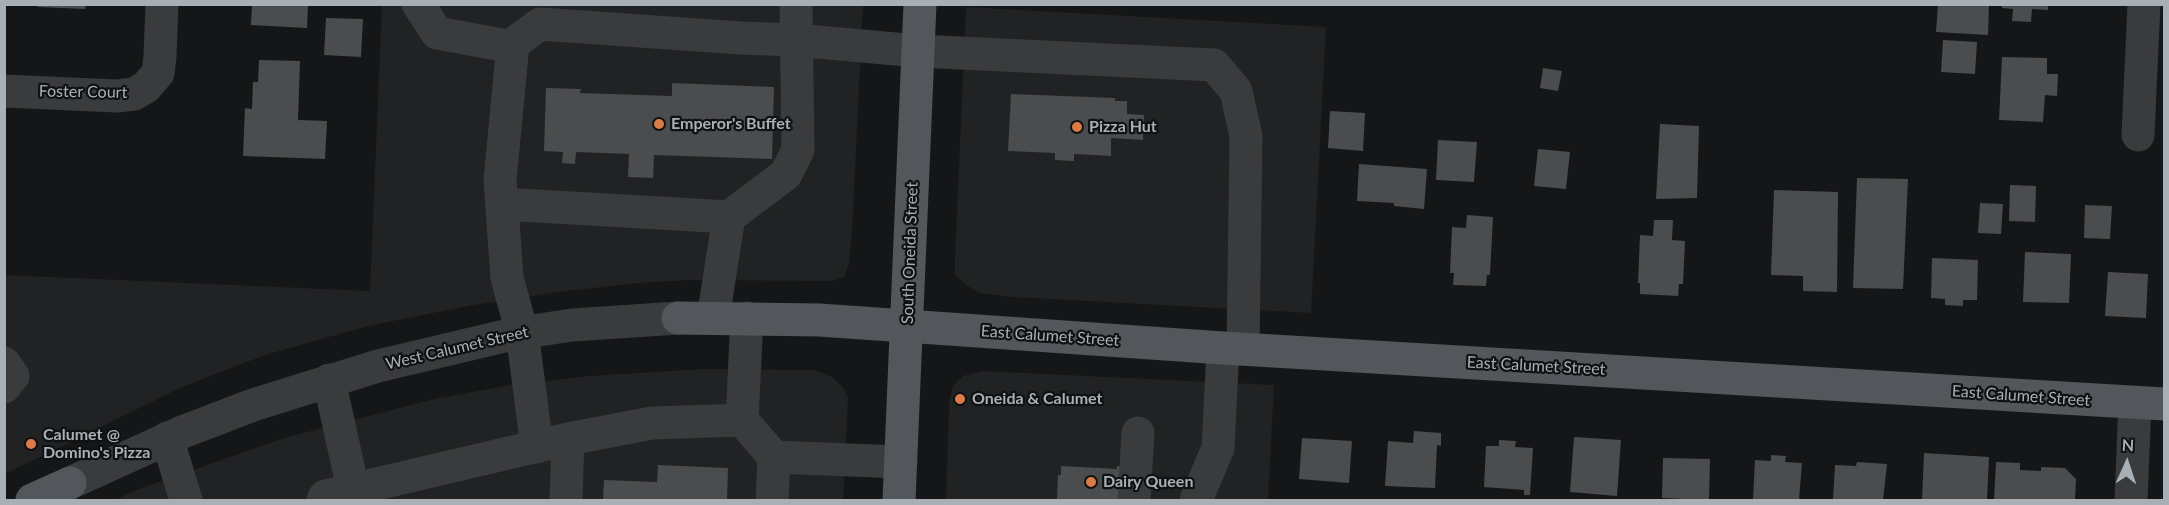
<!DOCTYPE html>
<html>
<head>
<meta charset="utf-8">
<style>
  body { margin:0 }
  #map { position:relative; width:2169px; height:505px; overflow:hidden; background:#151617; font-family:Lato,sans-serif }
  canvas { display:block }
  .frame { position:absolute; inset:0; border:6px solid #a9b0b5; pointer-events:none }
  .north { position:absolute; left:2097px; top:433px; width:60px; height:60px; -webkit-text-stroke:4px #101112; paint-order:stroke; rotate:3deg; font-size:16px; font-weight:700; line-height:24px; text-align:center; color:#a9b0b5 }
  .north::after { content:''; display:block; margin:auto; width:21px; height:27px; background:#a9b0b5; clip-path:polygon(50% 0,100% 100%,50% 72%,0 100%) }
</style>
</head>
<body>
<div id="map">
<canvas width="2169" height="505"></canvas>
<div class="frame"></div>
<div class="north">N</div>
</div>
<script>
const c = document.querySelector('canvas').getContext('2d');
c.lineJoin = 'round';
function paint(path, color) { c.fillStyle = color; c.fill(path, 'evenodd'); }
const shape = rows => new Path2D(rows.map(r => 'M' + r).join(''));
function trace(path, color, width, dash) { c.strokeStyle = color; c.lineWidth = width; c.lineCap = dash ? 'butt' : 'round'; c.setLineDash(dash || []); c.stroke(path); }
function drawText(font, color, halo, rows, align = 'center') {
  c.font = font + ' Lato,sans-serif'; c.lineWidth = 4.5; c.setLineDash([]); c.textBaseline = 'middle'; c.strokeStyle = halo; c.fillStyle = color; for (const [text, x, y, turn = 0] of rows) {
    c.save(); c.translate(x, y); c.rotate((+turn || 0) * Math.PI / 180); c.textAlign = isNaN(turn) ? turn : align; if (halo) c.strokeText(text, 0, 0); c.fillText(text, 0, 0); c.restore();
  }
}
paint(shape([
  [382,5,863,5,852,231,849,263,844,277,832,281,691,280,638,283,566,291,473,305,368,326,265,355,182,387,5,474,5,275,370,291],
  [966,7,1326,27,1311,313,1013,297,979,293,968,286,955,275,955,258],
  [703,369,814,370,832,377,843,387,848,398,843,500,114,500,142,488,284,438,434,399,511,385,590,376],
  [983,371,1274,385,1268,500,946,500,949,405,953,386,963,376]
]), '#212223');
paint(shape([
  [38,4,86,4,85,9,38,7],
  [252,4,308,4,307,28,251,25],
  [1938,4,1989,4,1988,35,1936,32],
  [2002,4,2048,4,2048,10,2032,9,2031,22,2012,21,2013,9,2002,8],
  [326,18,363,19,361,57,324,55],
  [1943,40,1977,42,1975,74,1941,72],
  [2002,57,2047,58,2047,74,2058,74,2057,96,2045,95,2043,122,1999,120],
  [259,60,300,61,298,120,327,121,325,159,243,156,245,108,252,109,253,82,258,82],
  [1543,68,1562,71,1558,91,1540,88],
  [672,83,774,87,772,159,654,155,653,178,628,177,629,154,576,152,575,164,562,163,563,152,544,151,546,88,581,89,580,93,672,96],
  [1011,94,1115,98,1115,101,1127,101,1127,114,1144,115,1143,140,1111,138,1111,156,1074,154,1074,161,1055,160,1055,153,1008,151],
  [1330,111,1365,113,1363,151,1328,148],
  [1660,124,1699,126,1697,198,1656,199],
  [1438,140,1477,142,1474,182,1436,180],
  [1538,149,1570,152,1566,189,1534,186],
  [1359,164,1427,169,1424,209,1394,206,1394,203,1357,201],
  [1857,178,1908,179,1903,289,1853,288],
  [2010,185,2036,186,2035,222,2009,221],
  [1774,190,1838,192,1837,292,1803,291,1803,276,1771,275],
  [1980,203,2003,204,2001,234,1978,233],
  [2085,205,2112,206,2110,239,2084,238],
  [1467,215,1493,217,1490,275,1487,275,1486,286,1453,285,1454,273,1450,273,1452,227,1466,228],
  [1654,220,1673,220,1672,240,1685,241,1683,284,1679,284,1678,296,1640,294,1640,283,1638,283,1640,235,1653,236],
  [2025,252,2071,254,2069,303,2023,302],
  [1932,258,1978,260,1977,300,1963,300,1963,306,1945,305,1945,299,1931,298],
  [2108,272,2148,274,2146,318,2105,316],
  [1414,431,1441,433,1441,446,1437,445,1435,488,1385,486,1388,441,1413,443],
  [1574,437,1621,440,1617,496,1570,492],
  [1302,438,1352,441,1349,483,1299,479],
  [1499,440,1516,441,1515,447,1533,448,1530,495,1524,495,1524,490,1484,487,1486,446,1499,446],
  [1924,453,1989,457,1987,500,1922,500],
  [1771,455,1786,456,1785,462,1802,463,1799,500,1753,499,1755,460,1771,461],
  [1663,458,1710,459,1709,500,1662,498],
  [1857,462,1887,464,1883,500,1833,500,1835,465,1856,466],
  [1996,462,2020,463,2020,470,2041,471,2041,467,2065,468,2076,479,2075,500,1994,500],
  [658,465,728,468,727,500,603,500,604,480,657,482],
  [1061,466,1117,469,1117,466,1125,466,1147,500,1057,500,1058,475,1061,475]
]), '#4a4c4e');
trace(shape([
  [418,4,437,33,513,47],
  [4,91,117,96,134,94,146,87,158,73,160,56,162,4],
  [2138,135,2144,4],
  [502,204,729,217],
  [713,318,729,217,786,174,798,150,796,4],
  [4,363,13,376,4,387],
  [329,380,353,489],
  [742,420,747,318],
  [167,438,186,500],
  [537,447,522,332,507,278,500,180,513,44,540,24,740,38,795,40,918,51,1214,65,1236,91,1246,136,1243,349],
  [774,457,901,462],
  [70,483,180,433,253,405,378,366,513,334,572,325,678,318],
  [323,500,325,496,568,439,652,423,742,420,774,457,772,500],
  [566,500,568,439],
  [1134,500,1138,433],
  [1196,500,1218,448,1223,348],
  [2131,500,2135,403]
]), '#393b3d', 33);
trace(shape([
  [678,318,819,320,1223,348,2164,404],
  [32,500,70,483],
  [899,500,920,4]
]), '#53565a', 33);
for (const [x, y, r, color] of [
  [659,124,6,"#db7c48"],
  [1077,127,6,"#db7c48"],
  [960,399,6,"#db7c48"],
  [31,444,6,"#db7c48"],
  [1091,482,6,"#db7c48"]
]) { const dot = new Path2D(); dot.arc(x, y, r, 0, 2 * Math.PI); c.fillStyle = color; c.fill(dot); trace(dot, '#101112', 2); }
drawText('16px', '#a9b0b5', '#101112', [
  ["Foster Court",83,92,1],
  ["South Oneida Street",910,253,-88],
  ["East Calumet Street",1050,336,4],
  ["West Calumet Street",457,348,-13],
  ["East Calumet Street",1536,366,3],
  ["East Calumet Street",2021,396,4]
]);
drawText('bold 16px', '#a9b0b5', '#101112', [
  ["Emperor's Buffet",671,124],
  ["Pizza Hut",1089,127],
  ["Oneida & Calumet",972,399],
  ["Calumet @",43,435],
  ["Domino's Pizza",43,453],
  ["Dairy Queen",1103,482]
], 'left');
</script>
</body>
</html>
